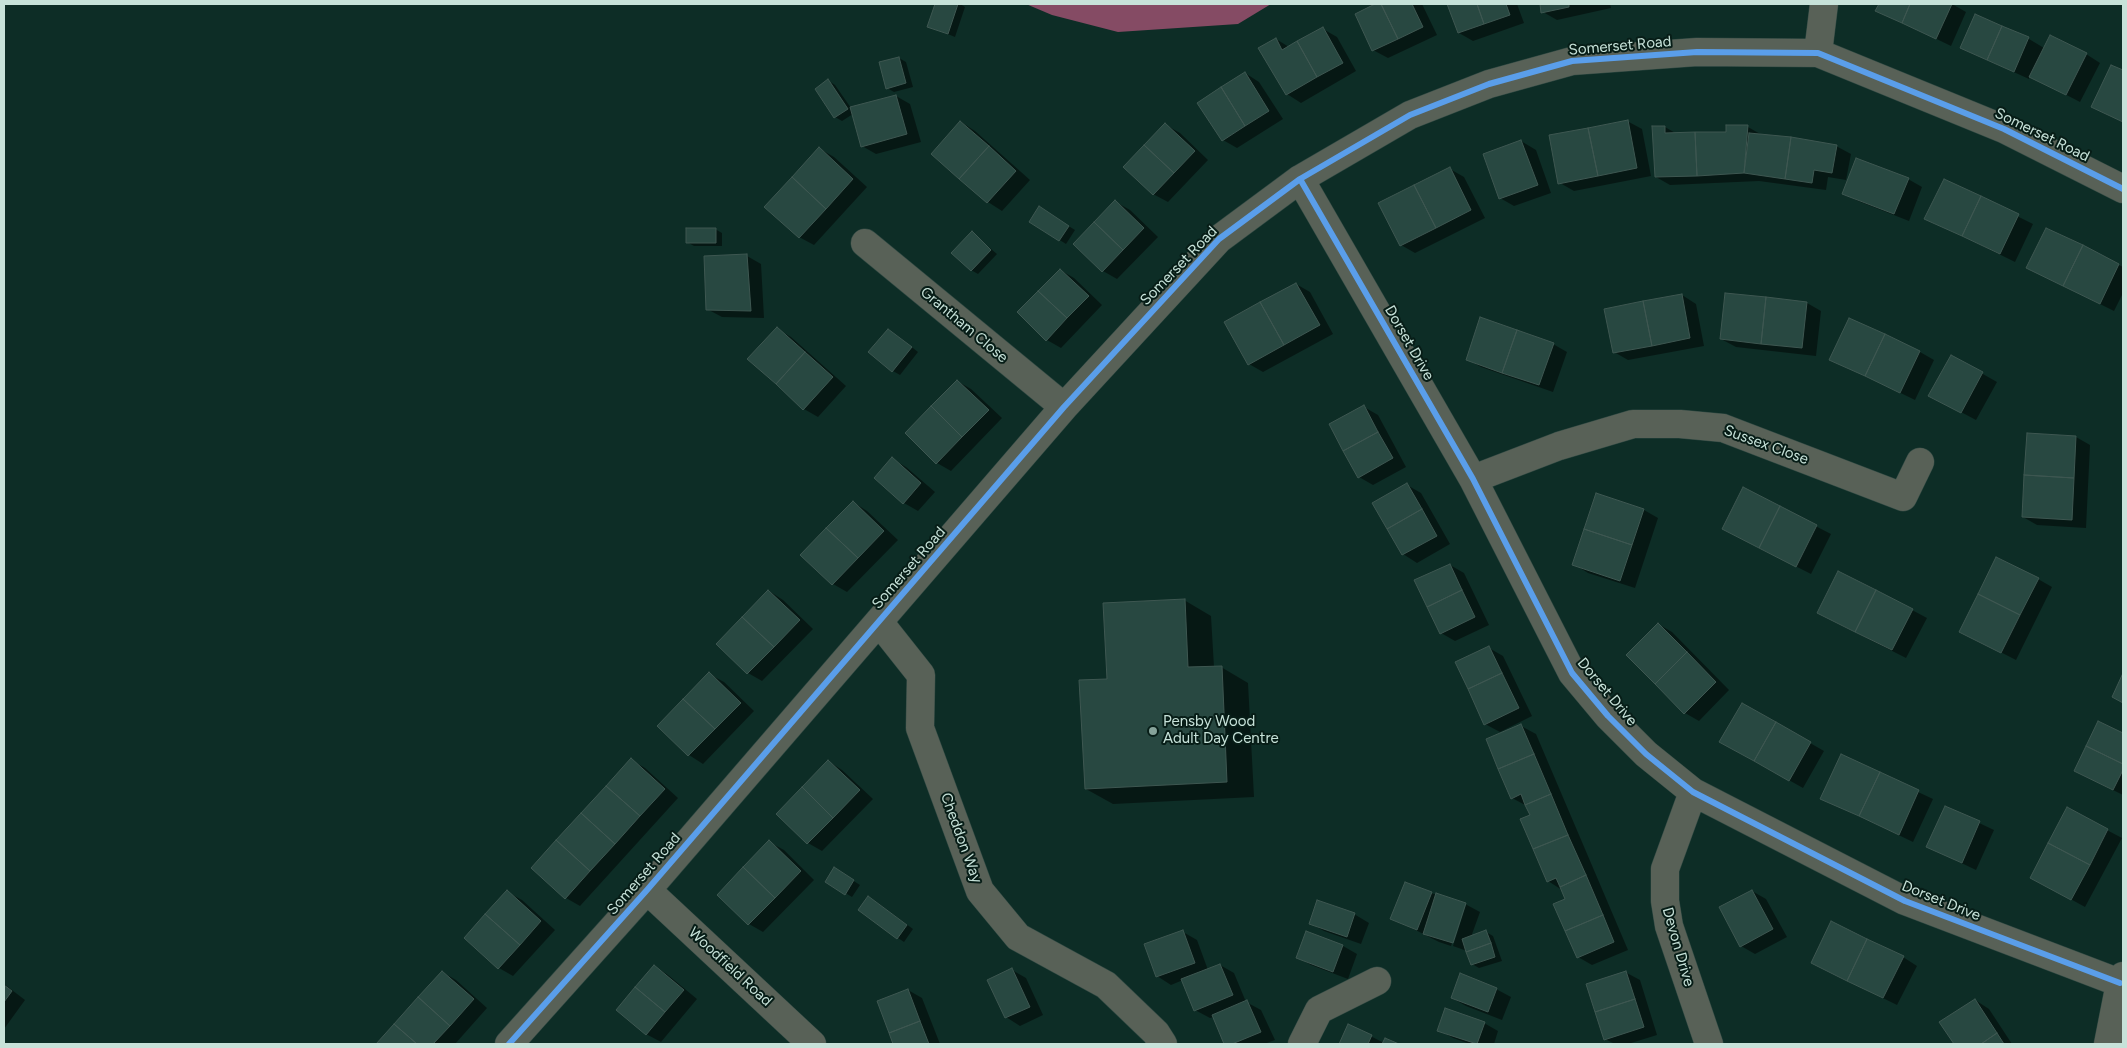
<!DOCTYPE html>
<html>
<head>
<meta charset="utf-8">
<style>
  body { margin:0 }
  #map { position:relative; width:2127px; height:1048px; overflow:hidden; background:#0d2d26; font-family:Figtree,sans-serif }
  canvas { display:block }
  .frame { position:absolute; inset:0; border:5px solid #c7e2d9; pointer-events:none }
</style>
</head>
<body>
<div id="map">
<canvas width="2127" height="1048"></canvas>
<div class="frame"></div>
</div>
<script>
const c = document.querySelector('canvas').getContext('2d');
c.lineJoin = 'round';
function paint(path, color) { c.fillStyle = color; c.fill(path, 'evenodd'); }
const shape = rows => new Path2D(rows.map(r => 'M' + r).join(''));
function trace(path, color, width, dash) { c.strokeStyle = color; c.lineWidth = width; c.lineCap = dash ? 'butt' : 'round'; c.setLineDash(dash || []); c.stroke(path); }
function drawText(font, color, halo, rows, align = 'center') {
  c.font = font + ' Figtree,sans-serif'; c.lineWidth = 4; c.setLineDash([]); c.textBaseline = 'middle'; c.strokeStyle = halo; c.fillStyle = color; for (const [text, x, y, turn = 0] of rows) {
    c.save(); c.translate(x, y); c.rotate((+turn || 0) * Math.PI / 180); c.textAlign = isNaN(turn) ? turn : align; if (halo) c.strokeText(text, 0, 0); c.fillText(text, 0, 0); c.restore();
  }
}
paint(shape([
  [1026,4,1271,4,1238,24,1118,32,1052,15]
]), '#854b64');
paint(shape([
  [936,4,960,4,965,7,955,37,928,26],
  [1378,4,1422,4,1437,35,1388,58,1373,50,1356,14],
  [1449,4,1517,4,1524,23,1473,41,1459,33],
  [1541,4,1610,4,1611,8,1557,20,1543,12],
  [1880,4,1952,4,1966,12,1951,46,1877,10],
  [1975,15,2029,39,2044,48,2086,54,2100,63,2080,102,2030,76,2029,79,1961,48],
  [1323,29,1337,37,1356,71,1301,103,1287,94,1276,39,1289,47],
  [899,58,906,62,913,87,894,92,887,88],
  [2112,66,2123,72,2123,122,2093,107],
  [1245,73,1259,82,1283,119,1237,148,1223,140],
  [829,81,835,85,851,108,896,96,910,104,921,142,876,154,862,146,853,114,842,121,835,117],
  [1627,121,1642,129,1651,176,1574,191,1560,183],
  [961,122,975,131,1030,180,1002,211,988,202,933,154],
  [1166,125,1180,133,1208,160,1168,202,1153,194],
  [1665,127,1677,134,1727,133,1727,127,1748,127,1762,135,1836,146,1851,154,1846,180,1828,177,1826,190,1759,181,1670,185,1656,177],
  [1521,141,1536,150,1551,193,1514,206,1500,198],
  [820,149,834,157,867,187,814,245,799,237],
  [1450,169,1464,177,1485,218,1415,253,1401,245],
  [1908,179,1922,187,1909,221,1858,201,1843,193],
  [1944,180,2033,224,2015,262,1926,218],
  [1116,202,1130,210,1158,237,1117,279,1103,271],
  [1046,212,1075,230,1066,244,1031,222],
  [715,229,722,233,722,246,694,246,687,242],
  [2046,229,2123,267,2123,293,2114,311,2028,268],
  [972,233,997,254,978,274,971,270],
  [747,256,761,264,764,318,722,317,707,309,705,257],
  [1060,270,1074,278,1102,305,1061,348,1047,340],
  [1296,284,1310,292,1333,334,1263,372,1249,364],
  [1682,295,1696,304,1704,346,1628,360,1614,352],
  [1807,303,1821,311,1816,356,1736,347,1721,339],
  [777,329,791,337,846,386,818,417,804,409],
  [895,334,918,352,900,375,893,371],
  [1553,344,1567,352,1553,392,1481,367,1467,359],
  [1920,352,1934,360,1915,400,1831,359],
  [1951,356,1997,382,1976,420,1944,403],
  [957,381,971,389,1002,418,951,471,937,463,907,433],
  [1364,407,1378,415,1406,467,1373,485,1359,477],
  [2076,437,2090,445,2086,528,2037,525,2023,517],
  [892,459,906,467,935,492,918,511,904,503,875,478],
  [1407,485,1421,493,1450,544,1417,563,1403,554],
  [1743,489,1831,534,1811,574,1738,537],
  [853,502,867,511,898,540,847,592,833,584],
  [1644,510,1658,518,1635,588,1588,573,1574,564],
  [1450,565,1464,573,1489,625,1455,641,1441,633],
  [2038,579,2052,587,2016,660,1975,639],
  [769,591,783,600,813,629,762,681,748,673,718,644],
  [1184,600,1211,616,1214,667,1221,667,1248,683,1254,797,1113,804,1086,789,1108,680],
  [1912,610,1927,618,1906,658,1833,621],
  [1658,624,1672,632,1729,690,1699,721,1685,713],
  [1489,648,1503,656,1532,716,1500,732,1485,724],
  [709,674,724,682,754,711,703,764,689,755,659,726],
  [1742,704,1824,751,1803,788,1721,742],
  [2099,722,2123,734,2123,795,2075,771],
  [1521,726,1536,734,1628,950,1592,965,1578,957,1567,899,1562,890,1548,881,1531,815,1527,806,1512,798],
  [1841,756,1933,799,1913,842,1822,798],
  [631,760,645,768,678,798,580,906,566,898],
  [828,761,842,770,873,799,822,851,808,843,777,814],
  [1945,807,1994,830,1976,870,1928,847],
  [2067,809,2122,838,2085,907,2045,885],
  [769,842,784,850,814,880,763,932,749,924],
  [835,869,860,885,852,897,827,882],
  [1752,891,1766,899,1787,937,1755,954,1741,946],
  [507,892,522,900,555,930,513,976,499,968],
  [1431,893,1465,904,1480,912,1471,937,1486,932,1493,936,1502,961,1479,968,1472,964,1467,951,1453,946,1466,905,1464,905,1451,946,1439,942,1392,918],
  [876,902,913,929,904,942,898,938],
  [1354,914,1369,923,1361,944,1324,931,1310,923],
  [1183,932,1197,940,1208,970,1220,965,1234,973,1246,1002,1261,1010,1275,1040,1264,1044,1226,1044,1214,1017,1210,1018,1195,1010,1183,980,1171,985,1157,976],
  [1307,932,1343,946,1357,954,1348,979,1311,965,1297,957],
  [1903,957,1917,966,1897,1005,1826,970],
  [654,966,668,975,697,999,661,1042,646,1034],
  [1012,970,1026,978,1043,1015,1020,1026,1006,1017],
  [442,972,456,980,487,1008,455,1044,377,1044],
  [1625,972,1640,980,1657,1035,1628,1044,1615,1044,1605,1039],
  [4,984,25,1000,4,1029],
  [1496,989,1511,997,1502,1020,1466,1006,1452,998],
  [908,990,922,998,940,1044,894,1044,878,1001],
  [1975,1000,1989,1009,2012,1044,1956,1044,1941,1022],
  [1484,1023,1498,1031,1494,1044,1470,1044,1453,1038,1439,1030],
  [1349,1025,1384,1043,1386,1040,1396,1044,1340,1044]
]), '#0007');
const building = shape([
  [935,4,958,4,948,34,927,27,935,4],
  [1375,4,1381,4,1398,39,1372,51,1355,14,1375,4],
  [1381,4,1412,4,1423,27,1398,39,1381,4],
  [1447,4,1477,4,1484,24,1458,33,1447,4],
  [1477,4,1506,4,1510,15,1484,24,1477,4],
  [1540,4,1569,4,1569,7,1541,13,1540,4],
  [1879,4,1910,4,1902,23,1875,11,1879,4],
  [1910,4,1952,4,1936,39,1902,23,1910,4],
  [1975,14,2002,26,1987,60,1960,48,1975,14],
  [2002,26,2029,37,2014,72,1987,60,2002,26],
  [1323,27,1343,63,1317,77,1297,41,1323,27],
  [2050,35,2087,53,2066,95,2029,77,2050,35],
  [1276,38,1282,50,1297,41,1317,77,1286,95,1258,48,1276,38],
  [899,57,906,83,886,89,879,62,899,57],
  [2111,65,2123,70,2123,122,2091,107,2111,65],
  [1245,72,1269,111,1245,126,1221,87,1245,72],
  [828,79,848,109,834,118,815,89,828,79],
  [1221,87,1245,126,1222,141,1197,103,1221,87],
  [896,95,907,134,861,147,850,107,896,95],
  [1628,120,1637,168,1598,176,1588,128,1628,120],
  [960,121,989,146,959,179,931,154,960,121],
  [1165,123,1195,151,1174,173,1144,145,1165,123],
  [1726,125,1748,125,1744,173,1697,176,1695,132,1726,132,1726,125],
  [1652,126,1665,126,1665,133,1695,132,1697,176,1655,177,1652,126],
  [1588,128,1598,176,1558,184,1549,135,1588,128],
  [1749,133,1791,137,1785,179,1744,173,1749,133],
  [1791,137,1837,145,1832,173,1814,170,1812,183,1785,179,1791,137],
  [1521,140,1538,185,1499,199,1483,154,1521,140],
  [1144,145,1174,173,1153,195,1123,167,1144,145],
  [989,146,1016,171,987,203,959,179,989,146],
  [819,147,853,179,826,209,792,177,819,147],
  [1856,158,1909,178,1894,214,1842,194,1856,158],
  [1450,167,1471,210,1436,228,1414,185,1450,167],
  [792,177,826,209,799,238,764,207,792,177],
  [1944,179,1981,196,1962,236,1924,219,1944,179],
  [1414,185,1436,228,1400,246,1378,203,1414,185],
  [1981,196,2019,214,2000,254,1962,236,1981,196],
  [1115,200,1144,228,1123,250,1094,222,1115,200],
  [1039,206,1069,226,1059,241,1029,222,1039,206],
  [1094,222,1123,250,1102,272,1073,244,1094,222],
  [686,228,716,228,716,243,686,243,686,228],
  [2046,228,2083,245,2063,286,2026,268,2046,228],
  [972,231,991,250,971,271,951,253,972,231],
  [2083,245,2119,264,2100,304,2063,286,2083,245],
  [747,254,751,311,706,310,704,256,747,254],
  [1060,269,1089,296,1067,318,1038,291,1060,269],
  [1296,283,1320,325,1284,345,1260,302,1296,283],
  [1038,291,1067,318,1046,341,1017,312,1038,291],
  [1725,293,1766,297,1761,344,1720,339,1725,293],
  [1682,294,1690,338,1652,346,1643,301,1682,294],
  [1766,297,1807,302,1802,348,1761,344,1766,297],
  [1643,301,1652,346,1613,353,1604,309,1643,301],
  [1260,302,1284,345,1248,365,1224,322,1260,302],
  [1480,317,1517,330,1502,373,1466,360,1480,317],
  [1849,318,1885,334,1865,376,1829,360,1849,318],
  [777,327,805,352,776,384,747,359,777,327],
  [888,329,912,347,892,372,868,352,888,329],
  [1517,330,1554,343,1539,385,1502,373,1517,330],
  [1885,334,1920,351,1900,393,1865,376,1885,334],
  [805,352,833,377,803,410,776,384,805,352],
  [1951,355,1983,372,1961,413,1928,396,1951,355],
  [957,380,989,410,962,437,931,406,957,380],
  [1364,405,1378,432,1343,451,1329,424,1364,405],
  [931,406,962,437,936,464,905,433,931,406],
  [1378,432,1393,458,1358,478,1343,451,1378,432],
  [2027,433,2076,436,2074,478,2024,475,2027,433],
  [892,457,921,483,903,504,874,478,892,457],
  [2024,475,2074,478,2072,520,2022,517,2024,475],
  [1407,483,1422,509,1387,529,1372,503,1407,483],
  [1743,487,1780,506,1759,548,1722,529,1743,487],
  [1596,493,1644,509,1632,545,1584,529,1596,493],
  [853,501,884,531,858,558,826,528,853,501],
  [1780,506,1817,525,1796,567,1759,548,1780,506],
  [1422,509,1437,536,1402,555,1387,529,1422,509],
  [826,528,858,558,832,585,800,555,826,528],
  [1584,529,1632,545,1620,581,1572,565,1584,529],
  [1996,557,2039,578,2020,615,1978,594,1996,557],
  [1450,564,1462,590,1427,607,1414,580,1450,564],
  [1838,571,1876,590,1855,632,1817,613,1838,571],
  [768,590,800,620,774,647,742,617,768,590],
  [1462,590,1475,617,1440,634,1427,607,1462,590],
  [1876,590,1913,609,1892,650,1855,632,1876,590],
  [1978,594,2020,615,2001,653,1959,632,1978,594],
  [1185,599,1188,667,1222,666,1227,782,1085,789,1079,680,1107,679,1103,603,1185,599],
  [742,617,774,647,747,674,716,644,742,617],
  [1658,623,1687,652,1655,684,1626,655,1658,623],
  [1489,646,1502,673,1468,689,1455,662,1489,646],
  [1687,652,1716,682,1684,714,1655,684,1687,652],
  [709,672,741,703,715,729,683,699,709,672],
  [1502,673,1519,708,1484,725,1468,689,1502,673],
  [2123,673,2123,703,2112,697,2123,673],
  [683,699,715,729,688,756,657,726,683,699],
  [1742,703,1776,722,1754,761,1719,742,1742,703],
  [2098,721,2123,733,2123,764,2086,746,2098,721],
  [1776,722,1811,742,1789,781,1754,761,1776,722],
  [1521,724,1534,754,1498,769,1486,739,1521,724],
  [2086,746,2123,764,2123,770,2113,790,2074,771,2086,746],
  [1534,754,1551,794,1525,805,1521,794,1511,799,1498,769,1534,754],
  [1841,754,1880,772,1859,816,1820,799,1841,754],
  [631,758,665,789,640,816,606,786,631,758],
  [828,760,860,790,833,818,802,787,828,760],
  [1880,772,1919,790,1899,835,1859,816,1880,772],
  [606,786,640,816,615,844,581,813,606,786],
  [802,787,833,818,807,844,776,814,802,787],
  [1551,794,1568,835,1533,849,1520,819,1530,815,1525,805,1551,794],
  [1945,806,1980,821,1962,863,1926,847,1945,806],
  [2067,807,2108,829,2090,865,2048,843,2067,807],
  [581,813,615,844,590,871,556,840,581,813],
  [1568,835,1586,875,1560,887,1556,878,1547,882,1533,849,1568,835],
  [556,840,590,871,565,899,531,868,556,840],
  [769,840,801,871,775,898,743,867,769,840],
  [2048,843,2090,865,2071,900,2030,878,2048,843],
  [743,867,775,898,748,925,717,895,743,867],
  [834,867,854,880,845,895,825,882,834,867],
  [1586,875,1603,915,1565,931,1553,904,1565,899,1560,887,1586,875],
  [1405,882,1432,892,1417,930,1390,919,1405,882],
  [507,890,541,921,520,945,485,914,507,890],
  [1752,890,1773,929,1740,947,1719,907,1752,890],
  [1436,893,1466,903,1453,943,1423,934,1436,893],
  [868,896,907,925,897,939,858,910,868,896],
  [1317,900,1355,913,1347,937,1309,924,1317,900],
  [485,914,520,945,498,969,464,938,485,914],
  [1603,915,1614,942,1577,958,1565,931,1603,915],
  [1831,921,1867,939,1847,981,1811,963,1831,921],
  [1183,930,1195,963,1156,977,1144,944,1183,930],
  [1486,930,1491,943,1466,952,1462,939,1486,930],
  [1306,931,1343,945,1333,972,1296,958,1306,931],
  [1867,939,1904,956,1883,998,1847,981,1867,939],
  [1491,943,1495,957,1471,965,1466,952,1491,943],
  [1220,964,1233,995,1194,1011,1181,979,1220,964],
  [654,965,684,990,665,1012,635,987,654,965],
  [1012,968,1030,1007,1005,1018,987,980,1012,968],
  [442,971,474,999,450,1026,418,997,442,971],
  [1626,971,1635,999,1595,1012,1586,984,1626,971],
  [1460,973,1497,988,1488,1012,1451,998,1460,973],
  [4,985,12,991,4,1002,4,985],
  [635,987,665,1012,646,1035,616,1010,635,987],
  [908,989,920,1021,889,1033,877,1001,908,989],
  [418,997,450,1026,433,1044,417,1044,394,1024,418,997],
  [1635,999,1644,1027,1604,1040,1595,1012,1635,999],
  [1975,999,1997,1033,1981,1044,1954,1044,1939,1022,1975,999],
  [1247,1000,1261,1032,1232,1044,1224,1044,1212,1015,1247,1000],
  [1445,1008,1485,1022,1477,1044,1437,1031,1445,1008],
  [920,1021,929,1044,893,1044,889,1033,920,1021],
  [394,1024,417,1044,376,1044,394,1024],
  [1348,1024,1372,1035,1368,1044,1339,1044,1348,1024],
  [1997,1033,2004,1044,1981,1044,1997,1033],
  [1385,1038,1399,1044,1382,1044,1385,1038]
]);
paint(building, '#284841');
trace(building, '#3e5751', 1);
const street = shape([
  [1818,53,1824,4],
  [1300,179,1473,479,1572,673,1608,716,1646,754,1693,792,1905,901,2120,983],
  [865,243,1064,407],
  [1473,479,1559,446,1633,424,1680,424,1723,428,1903,497,1920,462],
  [879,622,921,675,920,728,980,891,1018,937,1106,985,1156,1033,1163,1044],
  [1693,792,1665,869,1665,901,1669,926,1709,1044],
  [647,890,812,1044],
  [509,1044,647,890,1064,407,1219,239,1300,179,1410,115,1489,84,1572,61,1697,52,1818,53,2004,129,2123,189],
  [1302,1044,1319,1010,1377,981],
  [2108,1044,2120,983,2123,976]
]);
trace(street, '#2d4741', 29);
trace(street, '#586157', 28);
trace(shape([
  [1300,179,1473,479,1572,673,1608,716,1646,754,1693,792,1905,901,2120,983],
  [509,1044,647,890,1064,407,1219,239,1300,179,1410,115,1489,84,1572,61,1697,52,1818,53,2004,129,2123,189]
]), '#5a9eea', 6);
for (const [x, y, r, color] of [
  [1153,731,5,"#86a39a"]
]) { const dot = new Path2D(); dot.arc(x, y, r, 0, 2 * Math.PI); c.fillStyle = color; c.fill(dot); trace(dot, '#071d17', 2); }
drawText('15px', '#c7e2d9', '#071d17', [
  ["Somerset Road",1620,46,-5],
  ["Somerset Road",2042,135,26],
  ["Somerset Road",1179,266,-46],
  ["Grantham Close",964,325,40],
  ["Dorset Drive",1409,343,60],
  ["Sussex Close",1766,445,20],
  ["Somerset Road",909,568,-49],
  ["Dorset Drive",1607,692,50],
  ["Cheddon Way",961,838,70],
  ["Somerset Road",644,874,-49],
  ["Dorset Drive",1941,901,22],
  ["Devon Drive",1678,947,74],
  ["Woodfield Road",730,967,43]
]);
drawText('15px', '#c7e2d9', '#071d17', [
  ["Pensby Wood",1163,722],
  ["Adult Day Centre",1163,739]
], 'left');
</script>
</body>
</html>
